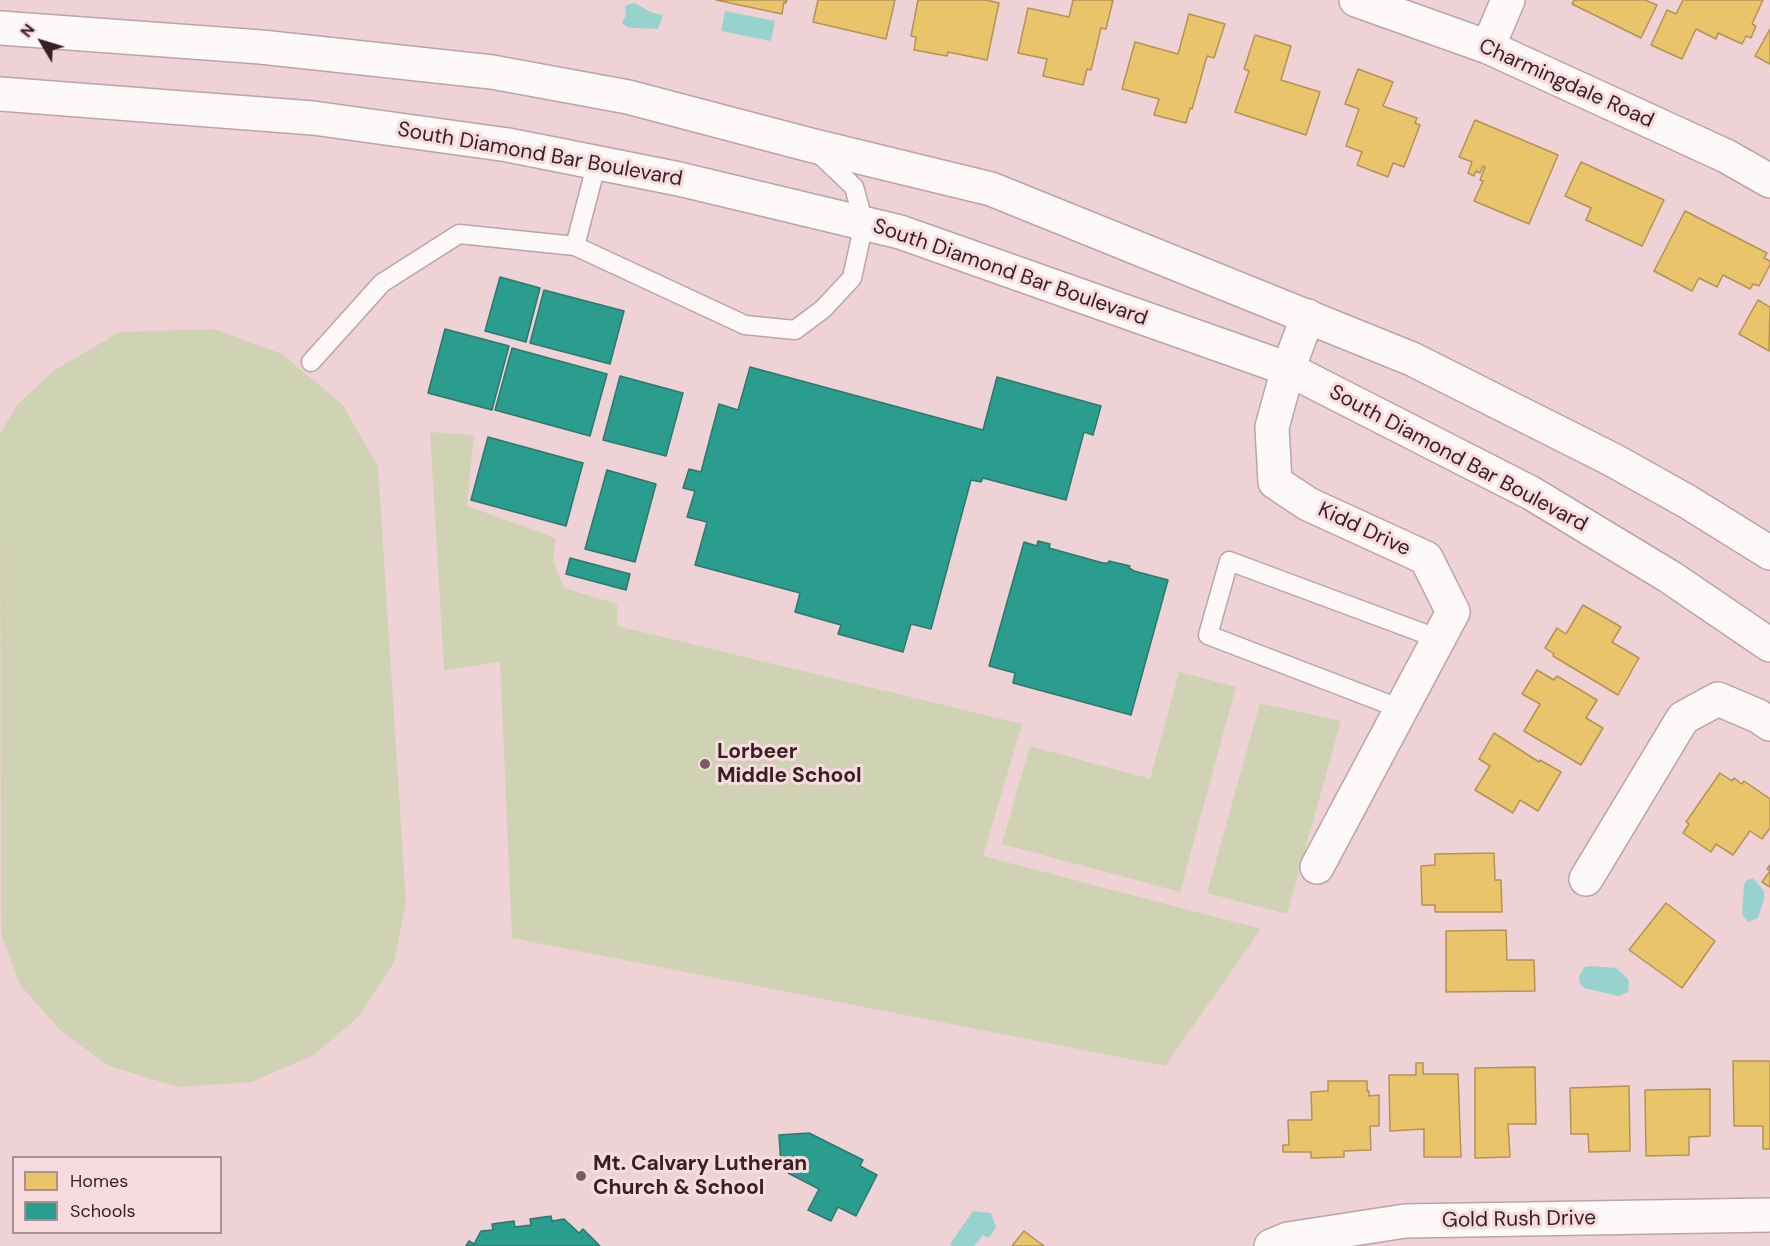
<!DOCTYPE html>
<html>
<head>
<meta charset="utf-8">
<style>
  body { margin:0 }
  #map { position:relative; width:1770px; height:1246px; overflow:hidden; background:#efd2d5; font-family:"DM Sans",sans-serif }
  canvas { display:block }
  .legend { position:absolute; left:12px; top:1156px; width:210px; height:78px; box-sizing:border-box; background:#f7dbde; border:2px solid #ab9093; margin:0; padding:8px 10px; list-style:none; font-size:18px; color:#381f23 }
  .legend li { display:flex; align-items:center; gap:12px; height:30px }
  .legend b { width:30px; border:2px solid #ab9093 }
  .north { position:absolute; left:12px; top:12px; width:60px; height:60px; -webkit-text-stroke:4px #f7dbde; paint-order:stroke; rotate:308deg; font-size:16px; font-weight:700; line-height:24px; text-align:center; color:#381f23 }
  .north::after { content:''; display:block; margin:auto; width:21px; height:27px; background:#381f23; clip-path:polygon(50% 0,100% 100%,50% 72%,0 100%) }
</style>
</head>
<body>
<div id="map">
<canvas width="1770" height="1246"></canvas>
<ul class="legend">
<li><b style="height:16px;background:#e9c46a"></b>Homes</li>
<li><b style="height:16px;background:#2a9d8f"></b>Schools</li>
</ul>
<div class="north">N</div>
</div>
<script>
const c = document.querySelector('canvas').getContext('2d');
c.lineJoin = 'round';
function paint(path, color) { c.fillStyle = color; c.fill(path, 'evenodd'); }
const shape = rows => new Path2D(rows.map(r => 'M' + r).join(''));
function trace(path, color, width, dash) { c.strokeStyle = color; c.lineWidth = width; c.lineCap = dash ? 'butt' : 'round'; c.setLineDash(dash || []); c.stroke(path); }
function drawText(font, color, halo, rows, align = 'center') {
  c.font = font + ' "DM Sans",sans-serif'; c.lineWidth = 6; c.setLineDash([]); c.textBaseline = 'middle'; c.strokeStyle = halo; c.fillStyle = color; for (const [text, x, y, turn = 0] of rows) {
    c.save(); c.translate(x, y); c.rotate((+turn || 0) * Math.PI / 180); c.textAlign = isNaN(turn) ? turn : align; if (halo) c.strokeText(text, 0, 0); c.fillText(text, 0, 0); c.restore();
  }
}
paint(shape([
  [214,329,282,354,343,405,378,467,406,903,394,962,359,1016,314,1055,251,1082,178,1087,109,1066,61,1031,20,985,1,933,0,434,17,405,53,371,120,332],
  [430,432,474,435,467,506,556,538,553,561,564,588,617,604,617,626,1022,724,983,856,1261,929,1165,1066,512,938,500,662,444,670],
  [1179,672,1236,687,1180,892,1002,844,1030,746,1150,779],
  [1260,703,1341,721,1287,914,1207,893]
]), '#cfd3b4');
paint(shape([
  [634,3,653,13,663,15,658,29,635,28,627,27,622,23,626,15,625,6],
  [725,11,775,21,771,41,721,31],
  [1753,878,1764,891,1764,899,1758,918,1748,922,1742,914,1744,885,1747,880],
  [1591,966,1616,968,1628,979,1629,983,1628,992,1619,996,1584,988,1580,984,1579,977,1584,967],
  [973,1211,991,1213,996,1227,989,1238,983,1235,974,1246,953,1246,950,1244]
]), '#97d2cf');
const homes = shape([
  [716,0,787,0,786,3,784,2,782,14,716,0],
  [818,0,895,0,886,39,813,22,818,0],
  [918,0,986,0,999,3,987,60,948,52,947,56,914,50,916,37,911,36,918,0],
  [1073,0,1113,0,1106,29,1101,28,1091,70,1087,69,1083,85,1043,76,1047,59,1018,53,1028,8,1069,17,1073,0],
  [1574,0,1645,0,1657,5,1641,38,1572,4,1574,0],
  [1683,0,1763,0,1752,24,1756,26,1751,38,1746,36,1742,44,1718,33,1716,39,1696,29,1682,59,1651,45,1667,10,1676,14,1683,0],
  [1189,14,1225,24,1214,58,1207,56,1192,109,1190,108,1186,123,1154,115,1159,99,1122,89,1135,42,1178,54,1189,14],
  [1770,29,1770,64,1755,56,1770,29],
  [1255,35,1291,46,1281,80,1320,92,1306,135,1235,112,1249,71,1244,69,1255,35],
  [1358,69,1393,82,1383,106,1417,118,1415,123,1420,125,1404,167,1393,163,1388,177,1357,165,1362,152,1346,146,1359,109,1345,104,1358,69],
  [1475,120,1558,155,1529,224,1474,201,1483,181,1480,180,1485,167,1483,166,1480,173,1476,171,1474,176,1468,173,1472,162,1459,157,1475,120],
  [1581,162,1664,200,1642,246,1586,220,1591,208,1565,196,1581,162],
  [1685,211,1767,253,1764,258,1770,261,1770,265,1759,286,1753,284,1750,289,1723,275,1717,287,1699,278,1692,291,1654,271,1685,211],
  [1758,300,1770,307,1769,351,1739,334,1758,300],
  [1583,605,1621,627,1612,642,1639,658,1618,695,1553,656,1554,654,1545,648,1557,628,1566,634,1583,605],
  [1537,670,1554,680,1557,676,1597,700,1586,718,1603,728,1581,765,1524,731,1540,704,1522,694,1537,670],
  [1494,733,1539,762,1540,760,1561,772,1538,811,1520,800,1513,813,1475,790,1490,766,1479,759,1494,733],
  [1720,773,1732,781,1734,778,1742,784,1744,781,1770,799,1770,828,1762,839,1750,831,1733,855,1716,844,1711,852,1683,833,1689,824,1686,822,1720,773],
  [1494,853,1495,880,1501,880,1502,912,1435,912,1435,905,1422,905,1421,866,1435,865,1435,854,1494,853],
  [1770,865,1770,887,1762,882,1770,871,1767,869,1770,865],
  [1666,903,1715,941,1682,988,1629,950,1666,903],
  [1506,930,1507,960,1534,960,1535,991,1446,992,1446,931,1506,930],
  [1733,1061,1770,1061,1770,1149,1763,1149,1763,1126,1734,1126,1733,1061],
  [1416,1063,1423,1063,1423,1074,1458,1074,1461,1157,1424,1157,1424,1129,1390,1131,1389,1075,1416,1075,1416,1063],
  [1535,1067,1536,1124,1508,1124,1510,1157,1475,1158,1475,1068,1535,1067],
  [1328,1081,1367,1081,1367,1091,1369,1091,1369,1096,1379,1095,1379,1126,1370,1126,1371,1150,1344,1151,1344,1157,1311,1158,1311,1152,1283,1152,1283,1145,1289,1145,1288,1120,1312,1120,1311,1092,1328,1091,1328,1081],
  [1629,1086,1630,1151,1589,1152,1588,1134,1571,1134,1570,1088,1629,1086],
  [1710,1089,1710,1136,1689,1137,1689,1155,1646,1156,1645,1090,1710,1089],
  [1024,1231,1044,1246,1012,1246,1024,1231]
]);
paint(homes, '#e9c46a');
trace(homes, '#b49255', 1.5);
const schools = shape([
  [500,277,540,288,526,342,485,331,500,277],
  [544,290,624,311,610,364,530,343,544,290],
  [445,329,509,346,492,410,428,393,445,329],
  [512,348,607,374,590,436,495,410,512,348],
  [750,367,983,430,997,377,1101,406,1093,435,1084,432,1066,500,983,478,981,482,971,480,931,629,911,624,903,652,838,634,841,625,795,612,800,593,695,565,707,522,687,517,695,491,683,488,689,469,701,472,719,404,738,410,750,367],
  [620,376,683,393,666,456,603,440,620,376],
  [488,437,583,463,566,526,471,500,488,437],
  [607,470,656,484,635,562,585,549,607,470],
  [1038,541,1050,544,1049,548,1103,563,1108,563,1109,561,1130,566,1129,568,1134,571,1168,580,1131,715,1013,683,1015,673,989,666,1024,542,1037,546,1038,541],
  [570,558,630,574,626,590,566,574,570,558],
  [809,1133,863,1160,860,1166,877,1175,856,1216,838,1207,831,1221,808,1210,819,1189,788,1173,792,1165,781,1165,779,1135,809,1133],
  [551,1216,552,1221,564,1219,579,1233,583,1229,600,1246,466,1246,469,1241,474,1244,481,1231,493,1230,492,1224,514,1221,515,1227,531,1225,530,1219,551,1216]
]);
paint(schools, '#2a9d8f');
trace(schools, '#2e776f', 1.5);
const service = shape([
  [575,246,597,162],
  [311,362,382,283,459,234,575,246,745,325,795,330,823,309,852,278,864,223,854,187,816,151],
  [1401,709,1208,635,1229,561,1439,639]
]);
const minor = shape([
  [1356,0,1488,47,1726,156,1770,181],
  [1488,47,1508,0],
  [1308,316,1288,369,1272,427,1275,482,1308,504,1426,558,1453,612,1317,867],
  [1586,879,1683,718,1718,699,1758,716,1770,724],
  [1271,1246,1288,1239,1405,1221,1770,1215]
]);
const secondary = shape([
  [0,28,261,47,492,72,628,97,810,145,991,189,1412,359,1613,460,1688,502,1770,553],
  [0,94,313,118,508,145,679,179,900,232,1288,369,1531,493,1670,577,1770,645]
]);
trace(service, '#bca3a6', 21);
trace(minor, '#bca3a6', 36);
trace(secondary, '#bca3a6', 36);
trace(service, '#fdf8f9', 18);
trace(minor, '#fdf8f9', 33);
trace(secondary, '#fdf8f9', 33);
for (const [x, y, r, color] of [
  [705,764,6,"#785e61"],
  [581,1176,6,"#785e61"]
]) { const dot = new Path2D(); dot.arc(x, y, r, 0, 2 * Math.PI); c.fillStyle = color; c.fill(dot); trace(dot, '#f7dbde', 2); }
drawText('21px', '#381f23', '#f7dbde', [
  ["Charmingdale Road",1566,84,24],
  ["South Diamond Bar Boulevard",540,155,10],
  ["South Diamond Bar Boulevard",1010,273,19],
  ["South Diamond Bar Boulevard",1458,459,28],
  ["Kidd Drive",1364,530,25],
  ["Gold Rush Drive",1519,1220,-1]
]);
drawText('bold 21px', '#381f23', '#f7dbde', [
  ["Lorbeer",717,752],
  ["Middle School",717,776],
  ["Mt. Calvary Lutheran",593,1164],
  ["Church & School",593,1188]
], 'left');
</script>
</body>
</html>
